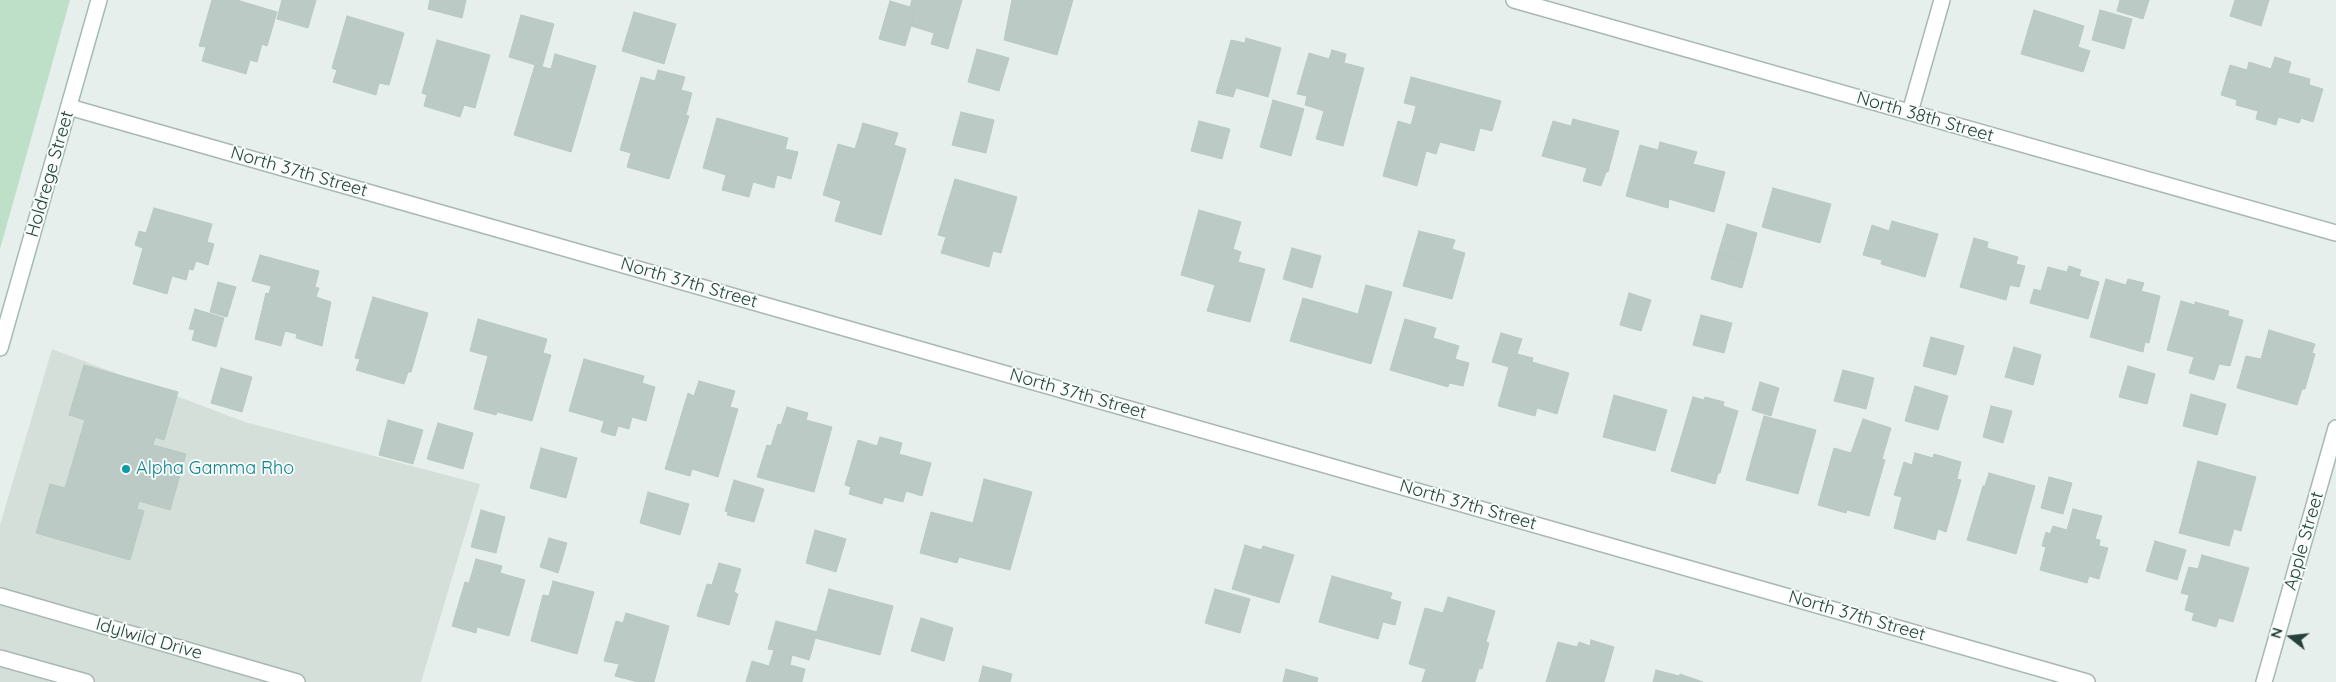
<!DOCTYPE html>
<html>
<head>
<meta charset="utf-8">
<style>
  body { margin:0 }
  #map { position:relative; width:2336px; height:682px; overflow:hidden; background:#e6efeb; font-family:Quicksand,sans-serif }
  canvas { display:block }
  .north { position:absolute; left:2266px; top:612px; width:50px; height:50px; -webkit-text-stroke:4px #f7fbf9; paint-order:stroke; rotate:286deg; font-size:14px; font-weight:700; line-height:20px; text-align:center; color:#24423a }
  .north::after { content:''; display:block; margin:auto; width:18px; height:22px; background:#24423a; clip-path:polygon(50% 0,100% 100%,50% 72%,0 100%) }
</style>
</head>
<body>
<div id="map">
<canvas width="2336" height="682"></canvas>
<div class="north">N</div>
</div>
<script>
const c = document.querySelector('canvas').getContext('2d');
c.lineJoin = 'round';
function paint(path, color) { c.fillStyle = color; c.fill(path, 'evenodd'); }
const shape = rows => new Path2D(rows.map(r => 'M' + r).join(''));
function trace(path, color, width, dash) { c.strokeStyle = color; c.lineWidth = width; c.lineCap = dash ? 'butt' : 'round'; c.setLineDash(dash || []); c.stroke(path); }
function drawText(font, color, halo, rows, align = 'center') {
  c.font = font + ' Quicksand,sans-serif'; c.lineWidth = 4; c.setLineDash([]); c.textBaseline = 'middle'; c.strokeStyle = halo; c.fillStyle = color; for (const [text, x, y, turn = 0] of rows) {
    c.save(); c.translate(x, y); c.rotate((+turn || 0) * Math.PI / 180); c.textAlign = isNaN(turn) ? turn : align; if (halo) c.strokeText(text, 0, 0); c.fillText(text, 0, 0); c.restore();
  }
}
paint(shape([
  [52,349,245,422,480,484,421,682,0,682,0,525]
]), '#d4dfda');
paint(shape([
  [0,0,70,0,0,249]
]), '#bfe0c8');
const building = shape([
  [212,0,237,0,277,12,267,46,262,44,257,62,250,60,246,74,202,61,206,47,199,46,212,0],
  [282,0,316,0,308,28,277,19,282,0],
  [430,0,466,0,462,18,428,9,430,0],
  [912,0,962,0,948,49,931,44,934,33,911,26,915,12,909,10,912,0],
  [1012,0,1073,0,1057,55,1004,40,1012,0],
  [2120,0,2149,0,2143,19,2117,11,2120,0],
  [2235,0,2269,0,2261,26,2230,16,2235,0],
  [890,1,910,7,909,10,915,12,905,46,879,39,890,1],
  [2034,10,2084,26,2078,47,2090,51,2083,72,2021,54,2034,10],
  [2100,10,2132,19,2124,49,2092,40,2100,10],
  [634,12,676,24,664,64,622,51,634,12],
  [521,15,554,24,542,67,509,57,521,15],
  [347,16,404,33,389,85,379,83,376,95,333,82,337,70,332,68,347,16],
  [1246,38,1281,48,1268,97,1236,88,1233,97,1216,93,1231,40,1245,43,1246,38],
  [437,40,490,55,475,108,464,105,460,117,424,106,427,95,422,93,437,40],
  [977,49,1009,58,999,91,968,82,977,49],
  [1332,50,1346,54,1344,63,1364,68,1343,146,1316,139,1324,111,1305,105,1307,96,1297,94,1309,53,1329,59,1332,50],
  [555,54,596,66,571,152,514,135,535,65,551,69,555,54],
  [2275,57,2291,62,2288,73,2310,79,2309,85,2323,89,2313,122,2301,118,2299,123,2278,117,2276,125,2256,119,2258,111,2236,105,2237,100,2221,95,2230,65,2247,70,2249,62,2271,69,2275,57],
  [658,70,685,77,681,90,692,93,686,115,689,116,669,179,627,167,631,153,620,150,641,77,655,81,658,70],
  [1411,77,1501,101,1492,131,1480,128,1474,151,1440,142,1436,154,1426,151,1417,186,1383,176,1398,121,1411,125,1416,106,1404,103,1411,77],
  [1273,100,1304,109,1291,156,1260,147,1273,100],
  [961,112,994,120,986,153,952,145,961,112],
  [717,118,788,138,785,149,798,152,791,179,777,175,774,188,753,182,749,197,722,190,726,175,703,168,717,118],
  [1573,119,1619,131,1608,172,1606,172,1601,186,1583,181,1587,168,1542,156,1553,121,1571,126,1573,119],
  [1199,121,1230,129,1222,159,1191,151,1199,121],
  [863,123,898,133,894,145,906,149,881,235,835,221,841,201,823,195,838,144,855,149,863,123],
  [1660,142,1697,152,1693,164,1725,172,1714,212,1669,199,1668,208,1626,196,1640,145,1658,150,1660,142],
  [955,179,1017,197,1001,253,993,251,989,267,941,253,946,237,938,235,955,179],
  [1773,188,1831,204,1820,243,1762,227,1773,188],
  [154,208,212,224,207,242,214,244,208,265,196,261,193,270,189,269,186,280,172,276,167,294,133,284,143,248,135,245,139,231,146,233,154,208],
  [1199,210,1241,222,1233,249,1241,252,1238,262,1265,269,1250,322,1207,311,1215,285,1181,275,1199,210],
  [1892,221,1938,234,1925,277,1881,264,1882,260,1863,255,1872,225,1889,231,1892,221],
  [1727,224,1757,233,1749,263,1718,254,1727,224],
  [1419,231,1455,240,1452,249,1465,253,1452,299,1403,286,1419,231],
  [1974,238,1988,242,1987,248,2018,257,2016,264,2025,266,2019,287,2010,285,2006,300,1960,287,1974,238],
  [1292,248,1321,256,1312,288,1283,279,1292,248],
  [1718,254,1749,263,1742,288,1711,279,1718,254],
  [260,255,319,271,315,287,319,288,316,297,331,302,322,346,296,338,297,334,285,331,281,346,255,339,266,293,269,294,271,286,252,281,260,255],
  [2069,266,2081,270,2079,276,2099,282,2088,319,2030,303,2034,289,2041,291,2048,267,2067,272,2069,266],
  [2106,279,2126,285,2128,279,2144,283,2141,291,2160,296,2149,343,2145,342,2143,352,2090,337,2106,279],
  [218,282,236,287,227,317,210,312,218,282],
  [1366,285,1392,292,1371,364,1290,341,1303,298,1358,314,1366,285],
  [1629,293,1651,300,1641,331,1620,325,1629,293],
  [373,297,428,313,411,372,408,372,404,384,356,370,360,359,355,358,373,297],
  [2181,301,2195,305,2195,302,2229,311,2228,316,2243,320,2230,366,2219,364,2214,380,2189,373,2194,357,2167,350,2181,301],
  [195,309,224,318,216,347,192,340,195,330,189,329,195,309],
  [1701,315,1732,323,1724,353,1693,345,1701,315],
  [478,319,547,339,543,353,551,355,532,421,497,412,496,415,474,409,488,356,470,351,478,319],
  [1405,319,1436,328,1433,338,1459,346,1455,359,1469,363,1463,386,1449,383,1448,387,1390,370,1405,319],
  [2269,330,2315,344,2312,353,2315,354,2305,389,2302,389,2297,405,2237,388,2246,356,2261,359,2269,330],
  [1501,333,1522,339,1517,354,1533,358,1532,362,1569,373,1557,414,1537,408,1535,416,1498,406,1509,367,1492,362,1501,333],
  [1931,337,1964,346,1956,375,1923,366,1931,337],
  [2014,347,2041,355,2033,385,2005,377,2014,347],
  [584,359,644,376,642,383,655,387,646,421,632,417,629,429,618,426,615,436,601,432,604,421,569,411,584,359],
  [84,365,178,392,164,440,155,437,153,445,186,454,170,510,139,501,137,509,144,511,130,560,36,533,50,484,65,488,85,420,69,415,84,365],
  [2128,366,2155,374,2147,404,2119,397,2128,366],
  [221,368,252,377,242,412,211,403,221,368],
  [1843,370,1874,378,1866,409,1834,401,1843,370],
  [699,381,735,391,730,407,738,409,718,477,692,469,690,476,665,469,688,393,694,396,699,381],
  [1760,382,1779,388,1771,416,1752,410,1760,382],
  [1915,386,1948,396,1938,430,1905,421,1915,386],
  [2191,394,2226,404,2217,435,2183,426,2191,394],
  [1614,395,1667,410,1655,451,1603,437,1614,395],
  [1693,397,1704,400,1705,397,1724,402,1723,406,1738,411,1720,473,1718,473,1715,484,1671,471,1693,397],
  [1991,406,2012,411,2003,443,1983,437,1991,406],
  [787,407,808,413,806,420,832,427,814,492,757,477,767,445,771,446,778,424,781,425,787,407],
  [1764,416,1816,430,1798,494,1746,480,1764,416],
  [1863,419,1891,428,1882,459,1885,460,1869,516,1847,510,1846,513,1818,505,1834,448,1851,453,1863,419],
  [388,420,423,430,413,464,379,455,388,420],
  [438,423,473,433,463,469,427,459,438,423],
  [880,437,902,443,899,454,931,463,922,496,906,491,903,502,884,497,882,504,849,494,851,487,845,485,858,440,877,446,880,437],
  [541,448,577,458,566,498,530,488,541,448],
  [1915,453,1933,458,1934,454,1961,462,1957,479,1961,480,1946,532,1938,529,1935,540,1894,528,1902,497,1894,495,1904,462,1912,465,1915,453],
  [2198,461,2256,477,2241,531,2234,529,2229,546,2179,533,2198,461],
  [1989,473,2035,486,2016,554,1967,540,1983,486,1985,486,1989,473],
  [2049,477,2072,483,2063,514,2041,508,2049,477],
  [984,479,1032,492,1010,570,959,557,957,563,920,553,931,512,973,523,984,479],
  [734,480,764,489,754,522,727,515,728,512,725,511,734,480],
  [648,492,689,504,680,535,640,523,648,492],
  [2073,509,2102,516,2095,539,2100,540,2099,546,2108,548,2099,579,2089,576,2087,583,2040,570,2046,547,2042,546,2046,532,2050,534,2053,526,2067,530,2073,509],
  [481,510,505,517,496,553,471,547,481,510],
  [815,530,846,539,836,572,806,563,815,530],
  [549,538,567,543,558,573,540,567,549,538],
  [2155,541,2186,550,2177,580,2146,571,2155,541],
  [1245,545,1261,550,1263,546,1294,555,1279,603,1232,589,1245,545],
  [2202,555,2249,568,2233,622,2219,618,2216,627,2192,620,2194,613,2185,610,2189,595,2181,593,2189,567,2198,569,2202,555],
  [476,559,502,566,500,573,525,580,509,636,477,627,476,633,452,626,465,582,469,583,476,559],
  [719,563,741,569,734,592,738,594,729,625,697,616,707,584,712,585,719,563],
  [1332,576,1392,593,1390,599,1401,602,1395,625,1383,622,1378,639,1319,622,1332,576],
  [553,581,594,592,577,654,531,641,543,595,549,596,553,581],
  [829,589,893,606,880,655,815,638,829,589],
  [1215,589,1250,599,1240,633,1205,623,1215,589],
  [1448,597,1495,611,1486,642,1489,643,1482,669,1479,668,1475,682,1422,682,1426,669,1409,664,1425,608,1443,613,1448,597],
  [626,613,669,626,654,682,638,682,615,676,619,664,604,661,616,621,623,623,626,613],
  [921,618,953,628,944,661,911,651,921,618],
  [776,621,817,632,809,660,792,655,790,665,805,669,802,682,746,682,752,661,769,666,774,650,768,649,776,621],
  [1591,640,1614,647,1604,682,1546,682,1558,642,1577,647,1579,642,1590,646,1591,640],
  [983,666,1012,674,1010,682,979,682,983,666],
  [1286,669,1318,678,1317,682,1283,682,1286,669],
  [1656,670,1679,676,1680,674,1703,682,1653,682,1656,670]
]);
paint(building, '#bbcac4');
trace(building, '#b8c9c2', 1);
const minor = shape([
  [1514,0,2336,233],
  [69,107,2087,682],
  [1910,112,1942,0],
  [0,596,297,682],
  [0,658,86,682],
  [2264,682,2336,428]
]);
const secondary = shape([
  [0,348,99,0]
]);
trace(minor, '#a8b8b2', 18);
trace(secondary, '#a4bbb3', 18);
trace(minor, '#fff', 15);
trace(secondary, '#fff', 15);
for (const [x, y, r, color] of [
  [126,469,5,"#0f9aa8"]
]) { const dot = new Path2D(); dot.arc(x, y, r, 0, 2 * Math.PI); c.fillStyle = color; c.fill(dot); trace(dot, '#f7fbf9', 2); }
drawText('18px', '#24423a', '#f7fbf9', [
  ["North 38th Street",1925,117,16],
  ["North 37th Street",299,172,16],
  ["Holdrege Street",50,174,-74],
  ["North 37th Street",689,283,16],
  ["North 37th Street",1078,394,16],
  ["North 37th Street",1468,505,16],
  ["Apple Street",2304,541,-74],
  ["North 37th Street",1857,616,16],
  ["Idylwild Drive",149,639,16]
]);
drawText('18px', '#0d838f', '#f7fbf9', [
  ["Alpha Gamma Rho",136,469]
], 'left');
</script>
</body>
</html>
